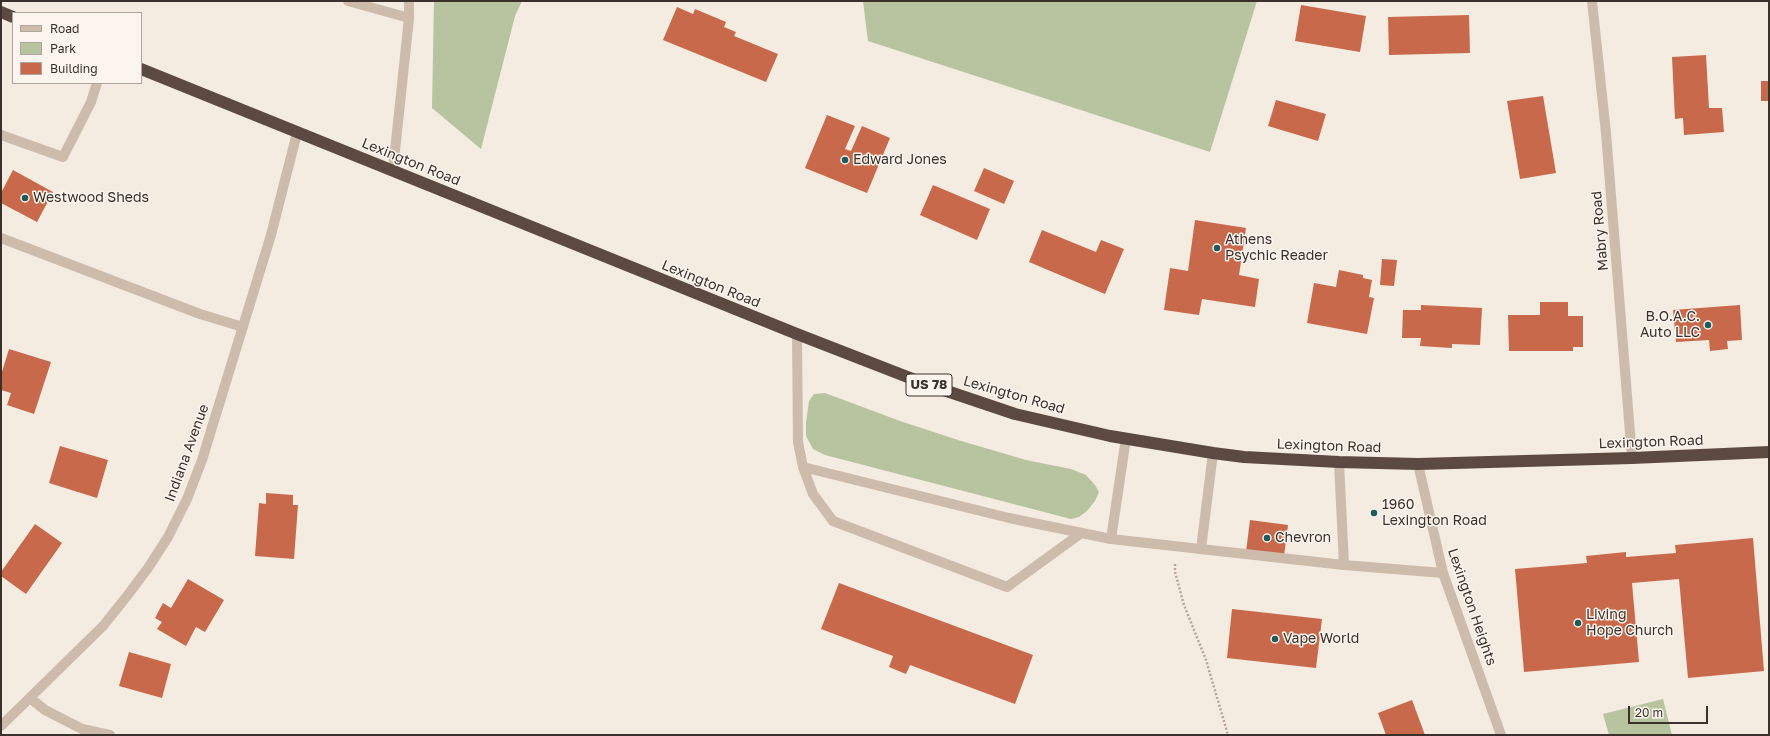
<!DOCTYPE html>
<html>
<head>
<meta charset="utf-8">
<style>
  body { margin:0 }
  #map { position:relative; width:1770px; height:736px; overflow:hidden; background:#f4ebe1; font-family:"Golos Text",sans-serif }
  canvas { display:block }
  .frame { position:absolute; inset:0; border:2px solid #3b302b; pointer-events:none }
  .legend { position:absolute; left:12px; top:12px; width:130px; height:72px; box-sizing:border-box; background:#fbf5ee; border:1px solid #aea6a0; margin:0; padding:5px 7px; list-style:none; font-size:12px; color:#3b302b }
  .legend li { display:flex; align-items:center; gap:8px; height:20px }
  .legend b { width:20px; border:1px solid #aea6a0 }
  .scale { position:absolute; left:1628px; top:706px; width:80px; height:18px; box-sizing:border-box; border:2px solid #3b302b; border-top:0; padding-left:5px; font-size:12px; line-height:14px; white-space:nowrap; color:#3b302b; -webkit-text-stroke:3px #fbf5ee; paint-order:stroke }
</style>
</head>
<body>
<div id="map">
<canvas width="1770" height="736"></canvas>
<div class="frame"></div>
<ul class="legend">
<li><b style="height:5px;background:#cdbbac"></b>Road</li>
<li><b style="height:11px;background:#b8c4a0"></b>Park</li>
<li><b style="height:11px;background:#c8694b"></b>Building</li>
</ul>
<div class="scale">20 m</div>
</div>
<script>
const c = document.querySelector('canvas').getContext('2d');
c.lineJoin = 'round';
function paint(path, color) { c.fillStyle = color; c.fill(path, 'evenodd'); }
const shape = rows => new Path2D(rows.map(r => 'M' + r).join(''));
function trace(path, color, width, dash) { c.strokeStyle = color; c.lineWidth = width; c.lineCap = dash ? 'butt' : 'round'; c.setLineDash(dash || []); c.stroke(path); }
function drawText(font, color, halo, rows, align = 'center') {
  c.font = font + ' "Golos Text",sans-serif'; c.lineWidth = 3; c.setLineDash([]); c.textBaseline = 'middle'; c.strokeStyle = halo; c.fillStyle = color; for (const [text, x, y, turn = 0] of rows) {
    c.save(); c.translate(x, y); c.rotate((+turn || 0) * Math.PI / 180); c.textAlign = isNaN(turn) ? turn : align; if (halo) c.strokeText(text, 0, 0); c.fillText(text, 0, 0); c.restore();
  }
}
paint(shape([
  [434,1,522,1,515,16,481,149,432,108],
  [863,1,1257,1,1210,152,868,41],
  [825,393,900,421,958,440,1026,460,1071,469,1086,475,1095,485,1099,492,1095,501,1087,511,1079,517,1071,519,825,455,813,449,806,436,806,422,809,401,814,394],
  [1663,699,1672,735,1609,735,1603,714]
]), '#b8c4a0');
paint(shape([
  [1301,5,1366,16,1360,52,1295,41],
  [677,7,693,14,695,9,726,22,724,27,736,32,734,36,778,54,766,82,663,40],
  [1469,15,1470,53,1389,55,1388,17],
  [1706,55,1709,108,1722,108,1724,132,1684,135,1683,118,1675,119,1672,57],
  [1761,81,1769,81,1769,101,1761,101],
  [1543,96,1556,173,1520,179,1507,101],
  [1276,100,1326,114,1318,141,1268,126],
  [827,115,855,126,845,149,851,151,862,126,890,138,867,193,805,168],
  [984,168,1014,181,1004,204,974,191],
  [13,170,53,192,37,222,1,203,1,193],
  [933,185,990,209,977,240,920,215],
  [1195,220,1246,228,1239,275,1259,279,1255,307,1202,299,1199,315,1164,310,1170,268,1188,271],
  [1042,230,1096,252,1101,240,1124,249,1105,294,1029,262],
  [1382,259,1397,260,1394,286,1380,285],
  [1339,270,1363,275,1363,278,1372,280,1369,297,1374,298,1367,334,1307,323,1314,283,1336,287],
  [1540,302,1568,302,1568,316,1583,316,1583,347,1573,347,1573,351,1509,351,1508,315,1540,315],
  [1421,305,1482,308,1480,345,1452,344,1452,348,1420,346,1421,338,1402,338,1403,310,1421,310],
  [1740,305,1742,340,1727,341,1728,349,1710,351,1709,340,1676,342,1673,310],
  [9,349,51,362,34,414,7,405,11,393,1,390,1,375],
  [60,446,108,460,97,498,49,483],
  [266,493,293,495,293,505,298,505,294,559,255,556,259,503,266,504],
  [1250,520,1288,525,1284,556,1246,552],
  [35,524,62,543,26,594,1,576,1,572],
  [1753,538,1764,671,1688,678,1679,579,1632,583,1639,662,1524,672,1515,569,1587,563,1586,556,1626,552,1626,557,1676,553,1675,545],
  [188,579,224,600,205,632,196,627,186,646,157,629,162,622,155,618,163,603,171,608],
  [839,583,1033,655,1015,704,910,665,906,674,889,667,893,656,821,629],
  [1232,609,1322,619,1316,668,1227,658],
  [129,652,171,664,162,698,119,686],
  [1412,700,1425,735,1386,735,1378,713]
]), '#c8694b');
trace(shape([
  [1175,564,1175,572,1184,605,1206,660,1228,735]
]), '#b9a596', 2.5, [2, 2]);
trace(shape([
  [348,1,409,18],
  [1592,1,1606,133,1632,458],
  [1,135,63,157,91,102,97,83],
  [393,170,409,18,409,1],
  [1,238,200,314,243,327],
  [797,334,798,442,803,467,813,494,833,521,1007,587,1080,534],
  [1339,462,1344,565],
  [1418,464,1443,573,1501,735],
  [803,467,1009,518,1111,539,1344,565,1443,573],
  [1111,539,1126,438],
  [1201,549,1213,453],
  [30,698,45,710,82,729,110,735],
  [1,726,103,626,127,596,148,568,168,537,187,499,202,460,271,235,297,133]
]), '#cdbbac', 10);
trace(shape([
  [1,12,13,17],
  [141,69,797,334,923,383,1015,414,1110,436,1213,453,1244,457,1339,462,1418,464,1632,458,1769,452]
]), '#5c4a42', 12);
for (const [x, y, r, color] of [
  [845,160,4,"#1f5a5e"],
  [25,198,4,"#1f5a5e"],
  [1217,248,4,"#1f5a5e"],
  [1708,325,4,"#1f5a5e"],
  [1374,513,4,"#1f5a5e"],
  [1267,538,4,"#1f5a5e"],
  [1578,623,4,"#1f5a5e"],
  [1275,639,4,"#1f5a5e"]
]) { const dot = new Path2D(); dot.arc(x, y, r, 0, 2 * Math.PI); c.fillStyle = color; c.fill(dot); trace(dot, '#fbf5ee', 1.5); }
for (const [x, y, w] of [
  [929,385,46]
]) { const box = new Path2D(); box.roundRect(x - w / 2, y - 11, w, 22, 3); c.fillStyle = '#fbf5ee'; c.fill(box); trace(box, '#3b302b', 1); }
drawText('bold 13px', '#3b302b', null, [
  ["US 78",929,385]
]);
drawText('14px', '#3b302b', '#fbf5ee', [
  ["Edward Jones",853,160],
  ["Westwood Sheds",33,198],
  ["Athens",1225,240],
  ["Psychic Reader",1225,256],
  ["B.O.A.C.",1700,317,"right"],
  ["Auto LLC",1700,333,"right"],
  ["1960",1382,505],
  ["Lexington Road",1382,521],
  ["Chevron",1275,538],
  ["Living",1586,615],
  ["Hope Church",1586,631],
  ["Vape World",1283,639]
], 'left');
drawText('14px', '#3b302b', '#fbf5ee', [
  ["Lexington Road",411,162,22],
  ["Mabry Road",1600,231,-95],
  ["Lexington Road",711,284,22],
  ["Lexington Road",1014,395,16],
  ["Lexington Road",1651,442,-2],
  ["Lexington Road",1329,446,2],
  ["Indiana Avenue",187,453,-70],
  ["Lexington Heights",1472,607,71]
]);
</script>
</body>
</html>
